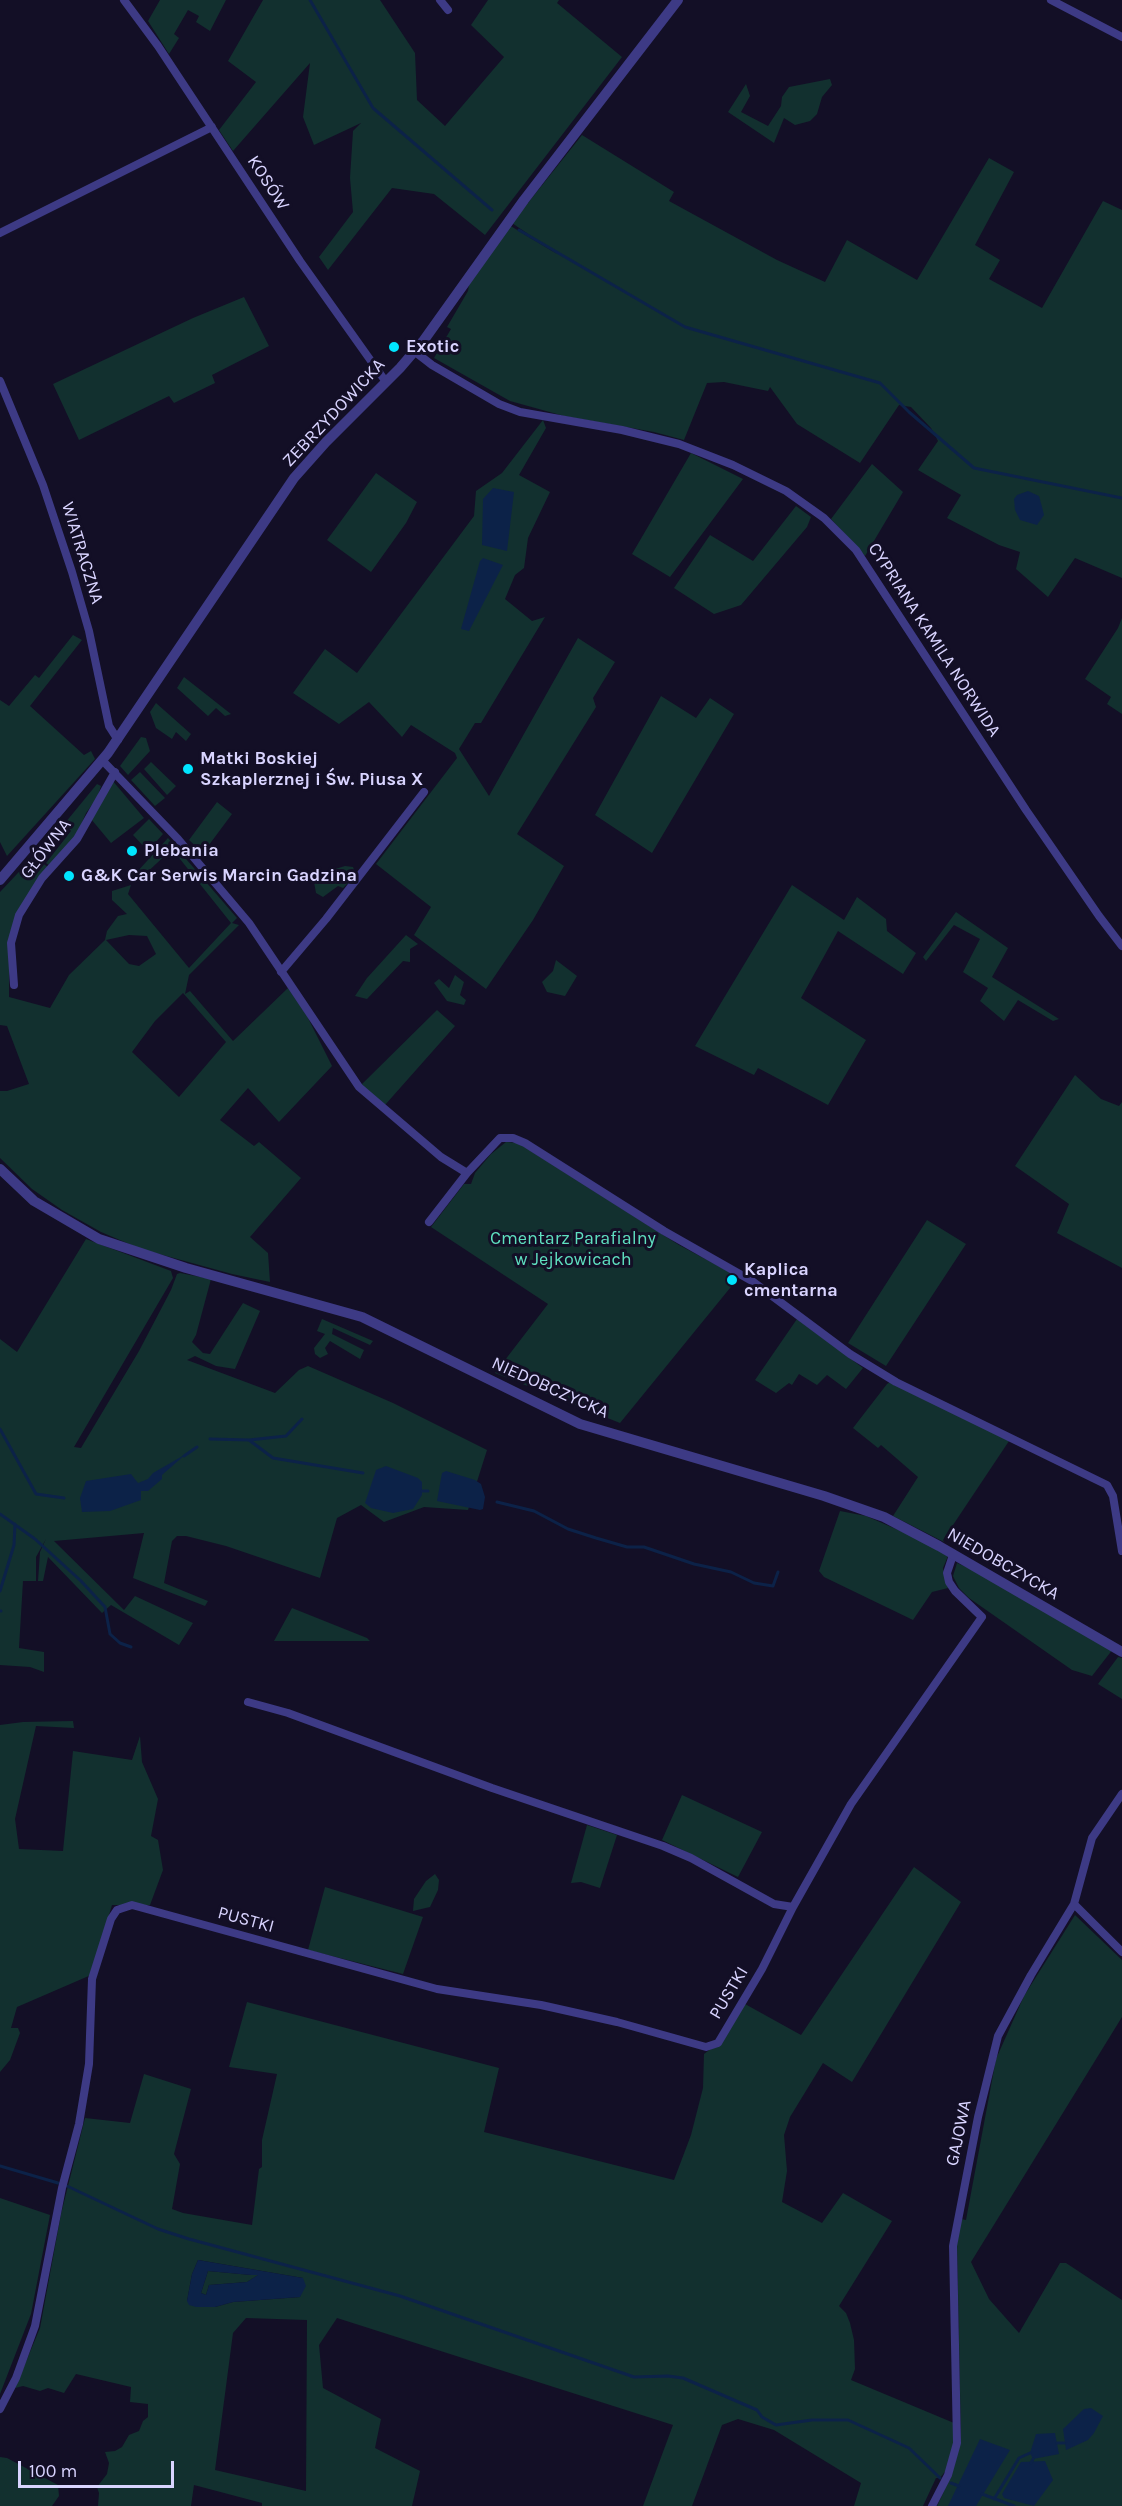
<!DOCTYPE html>
<html>
<head>
<meta charset="utf-8">
<style>
  body { margin:0 }
  #map { position:relative; width:1122px; height:2506px; overflow:hidden; background:#130f26; font-family:Karla,sans-serif }
  canvas { display:block }
  .scale { position:absolute; left:18px; top:2461px; width:156px; height:27px; box-sizing:border-box; border:3px solid #d9d4ff; border-top:0; padding-left:8px; font-size:18px; line-height:21px; white-space:nowrap; color:#d9d4ff; -webkit-text-stroke:4px #130f26; paint-order:stroke }
</style>
</head>
<body>
<div id="map">
<canvas width="1122" height="2506"></canvas>
<div class="scale">100 m</div>
</div>
<script>
const c = document.querySelector('canvas').getContext('2d');
c.lineJoin = 'round';
function paint(path, color) { c.fillStyle = color; c.fill(path, 'evenodd'); }
const shape = rows => new Path2D(rows.map(r => 'M' + r).join(''));
function trace(path, color, width, dash) { c.strokeStyle = color; c.lineWidth = width; c.lineCap = dash ? 'butt' : 'round'; c.setLineDash(dash || []); c.stroke(path); }
function drawText(font, color, halo, rows, align = 'center') {
  c.font = font + ' Karla,sans-serif'; c.lineWidth = 6; c.setLineDash([]); c.textBaseline = 'middle'; c.strokeStyle = halo; c.fillStyle = color; for (const [text, x, y, turn = 0] of rows) {
    c.save(); c.translate(x, y); c.rotate((+turn || 0) * Math.PI / 180); c.textAlign = isNaN(turn) ? turn : align; if (halo) c.strokeText(text, 0, 0); c.fillText(text, 0, 0); c.restore();
  }
}
paint(shape([
  [160,0,226,0,210,31,196,22,199,16,188,10,174,34,179,38,169,54,148,21],
  [263,0,380,0,415,53,417,100,445,126,504,57,471,25,488,0,559,0,557,3,622,57,485,235,434,194,392,188,328,270,319,257,353,212,350,178,353,131,361,123,314,145,303,117,310,63,233,151,219,130,256,82,228,61],
  [830,79,832,85,822,97,817,114,810,121,795,125,784,118,774,143,728,112,746,84,750,96,741,112,768,126,781,106,782,97,789,87],
  [582,135,674,192,669,201,777,260,825,282,847,240,917,280,989,158,1014,172,975,245,1000,260,989,279,1042,308,1103,201,1122,210,1122,578,1075,558,1048,597,1016,569,1020,552,999,545,947,518,961,495,918,470,938,441,931,428,911,407,899,405,860,463,797,424,770,387,768,391,724,382,707,383,684,440,654,432,564,416,510,401,434,358,451,329,447,327,468,291,469,285,509,225,557,254,512,223],
  [244,297,269,346,212,375,215,383,174,403,169,396,79,440,53,384,193,318],
  [543,420,546,428,519,475,550,492,528,538,524,568,515,575,505,599,532,621,545,617,481,723,475,723,459,749,489,796,578,638,615,662,593,698,596,707,517,834,564,866,533,920,486,989,414,935,431,907,376,864,457,758,455,753,411,725,402,737,369,702,339,724,293,693,325,649,357,673,474,516,476,491,502,473],
  [691,453,743,479,670,577,632,554],
  [872,464,903,492,865,556,831,519],
  [376,473,417,502,406,523,371,572,327,540],
  [796,506,811,517,807,527,741,605,714,614,674,588,710,535,753,561],
  [1122,618,1122,714,1107,704,1111,697,1085,679,1118,628],
  [73,635,82,640,30,706,84,755,91,751,95,759,7,856,0,842,0,700,9,706,35,675,39,678],
  [184,677,231,714,225,716,216,708,208,716,177,688],
  [661,696,696,718,710,698,734,714,652,853,595,815],
  [156,703,191,734,186,741,176,732,172,739,156,728,150,712],
  [141,737,146,738,150,751,128,775,120,766],
  [151,762,176,786,167,795,144,769],
  [140,772,165,798,155,806,131,780],
  [112,780,144,818,111,843,91,819],
  [97,784,101,786,97,798,86,813,75,839,50,866,46,863,71,831,65,823],
  [217,802,232,814,203,853,189,840],
  [149,819,163,834,148,851,133,835],
  [168,838,237,918,232,923,239,925,189,975,185,994,190,991,233,1041,288,988,307,1016,332,1066,279,1122,248,1088,220,1120,254,1146,259,1142,301,1178,250,1237,268,1253,270,1282,232,1274,141,1249,101,1232,62,1210,32,1189,0,1158,0,1091,7,1091,29,1084,7,1026,0,1025,0,892,33,857,48,867,36,884,9,948,9,997,50,1008,69,975,105,940,107,931,118,916,127,914,112,900,112,891,131,885,128,894,189,968,231,923,172,849,141,878,136,873],
  [129,935,147,936,156,954,139,966,129,964,106,940],
  [183,993,226,1042,179,1097,132,1052,155,1021],
  [345,866,353,867,356,875,343,888,338,886,323,897,316,893,314,882,319,874],
  [792,885,844,920,857,897,886,919,887,931,916,953,903,974,838,931,801,998,866,1040,828,1105,758,1068,754,1075,695,1046],
  [956,912,1008,948,992,977,1059,1019,1053,1021,1018,1000,1004,1021,980,1001,988,988,963,972,980,939,954,925,926,961,923,957],
  [406,935,418,944,410,949,410,962,403,961,367,999,355,996,367,978],
  [556,960,577,976,565,996,547,992,542,982,553,971],
  [455,975,464,982,460,995,466,1000,464,1005,447,1001,434,983,439,979,449,988],
  [437,1010,455,1026,385,1105,361,1085],
  [1075,1075,1101,1099,1119,1106,1122,1102,1122,1268,1057,1233,1069,1204,1015,1166],
  [506,1142,518,1143,679,1245,739,1277,620,1423,495,1373,548,1304,431,1227,464,1184,471,1184,475,1173,491,1154],
  [927,1220,966,1244,886,1366,848,1343],
  [86,1239,171,1271,173,1278,74,1447,81,1448,139,1351,171,1290,177,1274,180,1273,211,1279,196,1335,192,1342,203,1353,210,1354,243,1303,260,1311,235,1369,216,1366,195,1356,187,1360,275,1393,299,1370,308,1366,393,1403,487,1450,468,1510,424,1507,384,1522,361,1505,337,1518,320,1578,226,1546,186,1536,177,1536,172,1541,164,1583,208,1601,205,1606,133,1578,144,1533,54,1541,124,1610,135,1596,193,1623,179,1645,111,1605,102,1613,48,1557,43,1581,38,1581,40,1552,46,1539,36,1557,36,1581,23,1581,19,1648,44,1652,44,1672,30,1667,0,1665,0,1339,17,1352],
  [322,1319,373,1341,370,1345,333,1328,332,1334,364,1350,360,1359,330,1341,325,1348,328,1354,320,1358,315,1354,314,1348,325,1334,317,1331],
  [797,1319,863,1368,846,1389,827,1375,817,1385,799,1374,792,1385,789,1383,776,1393,755,1380],
  [890,1382,1011,1438,943,1540,944,1542,893,1516,918,1477,881,1445,878,1448,853,1428,887,1384],
  [840,1511,866,1516,919,1539,948,1556,943,1568,948,1588,932,1592,913,1620,824,1577,819,1571],
  [957,1563,980,1573,1113,1649,1092,1676,1072,1670,969,1598,959,1588,953,1576],
  [292,1608,367,1638,370,1641,274,1641],
  [1118,1657,1122,1658,1122,1699,1098,1684],
  [73,1721,74,1728,36,1726,15,1819,19,1849,63,1851,73,1751,132,1760,140,1736,142,1762,158,1799,151,1836,158,1840,163,1870,150,1905,112,1905,91,1975,17,2007,11,2028,18,2028,20,2033,10,2060,0,2072,0,1725,23,1722],
  [682,1795,762,1832,738,1877,662,1840],
  [587,1825,617,1835,600,1888,581,1882,571,1883],
  [914,1867,961,1902,852,2082,823,2063,790,2117,784,2135,787,2171,782,2202,822,2223,843,2193,892,2221,839,2306,846,2313,850,2323,854,2340,855,2369,851,2380,954,2423,954,2447,947,2469,940,2478,936,2478,923,2506,854,2506,861,2483,774,2430,738,2419,722,2425,692,2506,643,2506,673,2425,337,2318,319,2345,323,2388,381,2419,375,2448,420,2471,412,2506,262,2506,262,2503,194,2485,191,2506,98,2506,99,2493,97,2487,107,2474,109,2463,105,2452,115,2451,122,2447,129,2435,139,2431,143,2421,148,2417,148,2404,130,2402,131,2387,76,2374,64,2393,48,2388,40,2391,23,2386,15,2388,40,2328,61,2214,85,2118,130,2123,144,2074,191,2089,174,2154,180,2164,172,2209,183,2213,252,2225,259,2169,262,2167,262,2140,277,2074,229,2067,247,2002,499,2068,484,2132,674,2180,691,2135,703,2088,704,2054,724,2039,745,2004,801,2035],
  [198,2260,303,2278,300,2297,233,2302,215,2307,187,2301,192,2274],
  [246,2318,307,2320,306,2491,215,2470,233,2333],
  [435,1874,439,1880,438,1890,430,1907,413,1911,414,1899,426,1881],
  [325,1887,423,1917,403,1974,308,1950],
  [1075,1915,1122,1960,1122,2017,971,2262,989,2299,1019,2333,1060,2263,1066,2263,1122,2300,1122,2506,937,2506,951,2476,961,2441,957,2244,961,2219,966,2220,996,2059,1024,1996],
  [0,2198,50,2215,31,2314,0,2394],
  [208,2271,251,2275,260,2274,247,2282,209,2285,206,2295,201,2293],
  [0,2457,7,2458,58,2485,59,2496,52,2506,0,2506]
]), '#12302f');
paint(shape([
  [493,488,514,492,507,551,482,545,483,499],
  [1028,491,1039,496,1042,507,1044,515,1037,525,1020,520,1015,510,1014,499,1017,495],
  [483,558,503,565,469,631,461,629,480,561],
  [186,1454,162,1475,162,1479,148,1491,141,1491,141,1500,110,1511,82,1512,80,1498,86,1481,131,1474,138,1483,148,1479,153,1473],
  [386,1466,418,1478,422,1482,422,1495,413,1509,393,1513,371,1508,365,1503,376,1470],
  [446,1471,475,1480,481,1484,485,1497,483,1509,480,1510,437,1501,442,1473],
  [198,2260,303,2278,306,2286,300,2297,233,2302,215,2307,196,2307,189,2305,187,2301,192,2274],
  [208,2271,251,2275,258,2275,247,2282,209,2285,206,2295,201,2293],
  [1091,2408,1103,2416,1094,2433,1088,2440,1066,2450,1063,2429,1084,2409],
  [1055,2433,1059,2454,1033,2459,1030,2453,1036,2434],
  [980,2439,1010,2450,976,2506,948,2506],
  [1045,2461,1053,2480,1034,2506,1004,2498,1002,2494,1021,2462]
]), '#0c2248');
trace(shape([
  [310,0,373,108,492,210],
  [519,230,685,327,880,383,909,412,974,468,1122,498],
  [0,1429,36,1494,64,1498],
  [210,1439,249,1440,273,1458,363,1473],
  [249,1440,286,1436,302,1419],
  [184,1456,197,1447],
  [422,1491,428,1491],
  [497,1502,534,1511,568,1529,596,1538,627,1547,644,1547,694,1564,731,1572,754,1583,773,1586,778,1572],
  [0,1514,35,1539,81,1581,105,1607,110,1634,120,1643,131,1647],
  [0,1591,14,1545,15,1524],
  [0,1611,1,1611],
  [0,2166,58,2183],
  [67,2186,158,2229,189,2239,400,2296,634,2377,668,2376,683,2378,757,2410,762,2417,776,2425,812,2420,848,2420,909,2448,940,2478],
  [1057,2443,1064,2443],
  [1031,2463,1033,2459],
  [951,2483,959,2486],
  [982,2494,1014,2506],
  [994,2499,1019,2458,1030,2453]
]), '#0c2248', 3);
trace(shape([
  [124,0,158,46,300,261,386,382],
  [440,0,448,10],
  [1051,0,1122,37],
  [0,233,212,127],
  [414,351,432,365,499,404,520,412,622,430,679,444,733,465,786,491,824,518,856,550,1026,810,1099,916,1122,946],
  [0,381,43,485,72,572,89,631,109,726,118,740],
  [103,761,178,839,249,923,359,1087,441,1157,467,1173],
  [281,972,326,919,424,792],
  [14,985,11,943,19,915,42,878,77,839,115,772],
  [429,1222,467,1173,500,1138,513,1138,525,1143,664,1231,752,1281,850,1354,896,1382,1107,1485,1113,1496,1122,1551],
  [248,1702,288,1713,492,1788,663,1846,691,1858,774,1904,793,1907],
  [1074,1904,1122,1952],
  [0,2409,16,2378,35,2326,62,2188,79,2124,89,2064,92,1979,111,1919,117,1910,132,1905,437,1989,541,2005,617,2022,706,2047,718,2043,762,1969,793,1907,851,1804,982,1617,955,1591,949,1582,947,1573,953,1555],
  [932,2506,948,2475,957,2443,953,2246,978,2117,998,2036,1031,1975,1074,1904,1092,1838,1122,1794]
]), '#3d3a85', 8);
trace(shape([
  [0,880,108,753,294,478,326,442,400,368,424,340,524,200,678,0],
  [0,1169,34,1201,99,1239,186,1268,362,1317,580,1424,824,1496,884,1517,939,1546,1122,1652]
]), '#3d3a85', 10);
for (const [x, y, r, color] of [
  [394,347,6,"#00e5ff"],
  [188,769,6,"#00e5ff"],
  [132,851,6,"#00e5ff"],
  [69,876,6,"#00e5ff"],
  [732,1280,6,"#00e5ff"]
]) { const dot = new Path2D(); dot.arc(x, y, r, 0, 2 * Math.PI); c.fillStyle = color; c.fill(dot); trace(dot, '#130f26', 2); }
drawText('18px', '#d9d4ff', '#130f26', [
  ["KOSÓW",268,183,57],
  ["ZEBRZYDOWICKA",334,413,-47],
  ["WIATRACZNA",82,553,73],
  ["CYPRIANA KAMILA NORWIDA",934,640,57],
  ["GŁÓWNA",46,849,-52],
  ["NIEDOBCZYCKA",550,1388,24],
  ["NIEDOBCZYCKA",1003,1564,30],
  ["PUSTKI",246,1920,15],
  ["PUSTKI",729,1993,-59],
  ["GAJOWA",959,2133,-78]
]);
drawText('bold 18px', '#d9d4ff', '#130f26', [
  ["Exotic",406,347],
  ["Matki Boskiej",200,759],
  ["Szkaplerznej i Św. Piusa X",200,780],
  ["Plebania",144,851],
  ["G&K Car Serwis Marcin Gadzina",81,876],
  ["Kaplica",744,1270],
  ["cmentarna",744,1291]
], 'left');
drawText('18px', '#5fe0c0', '#130f26', [
  ["Cmentarz Parafialny",573,1239],
  ["w Jejkowicach",573,1260]
]);
</script>
</body>
</html>
